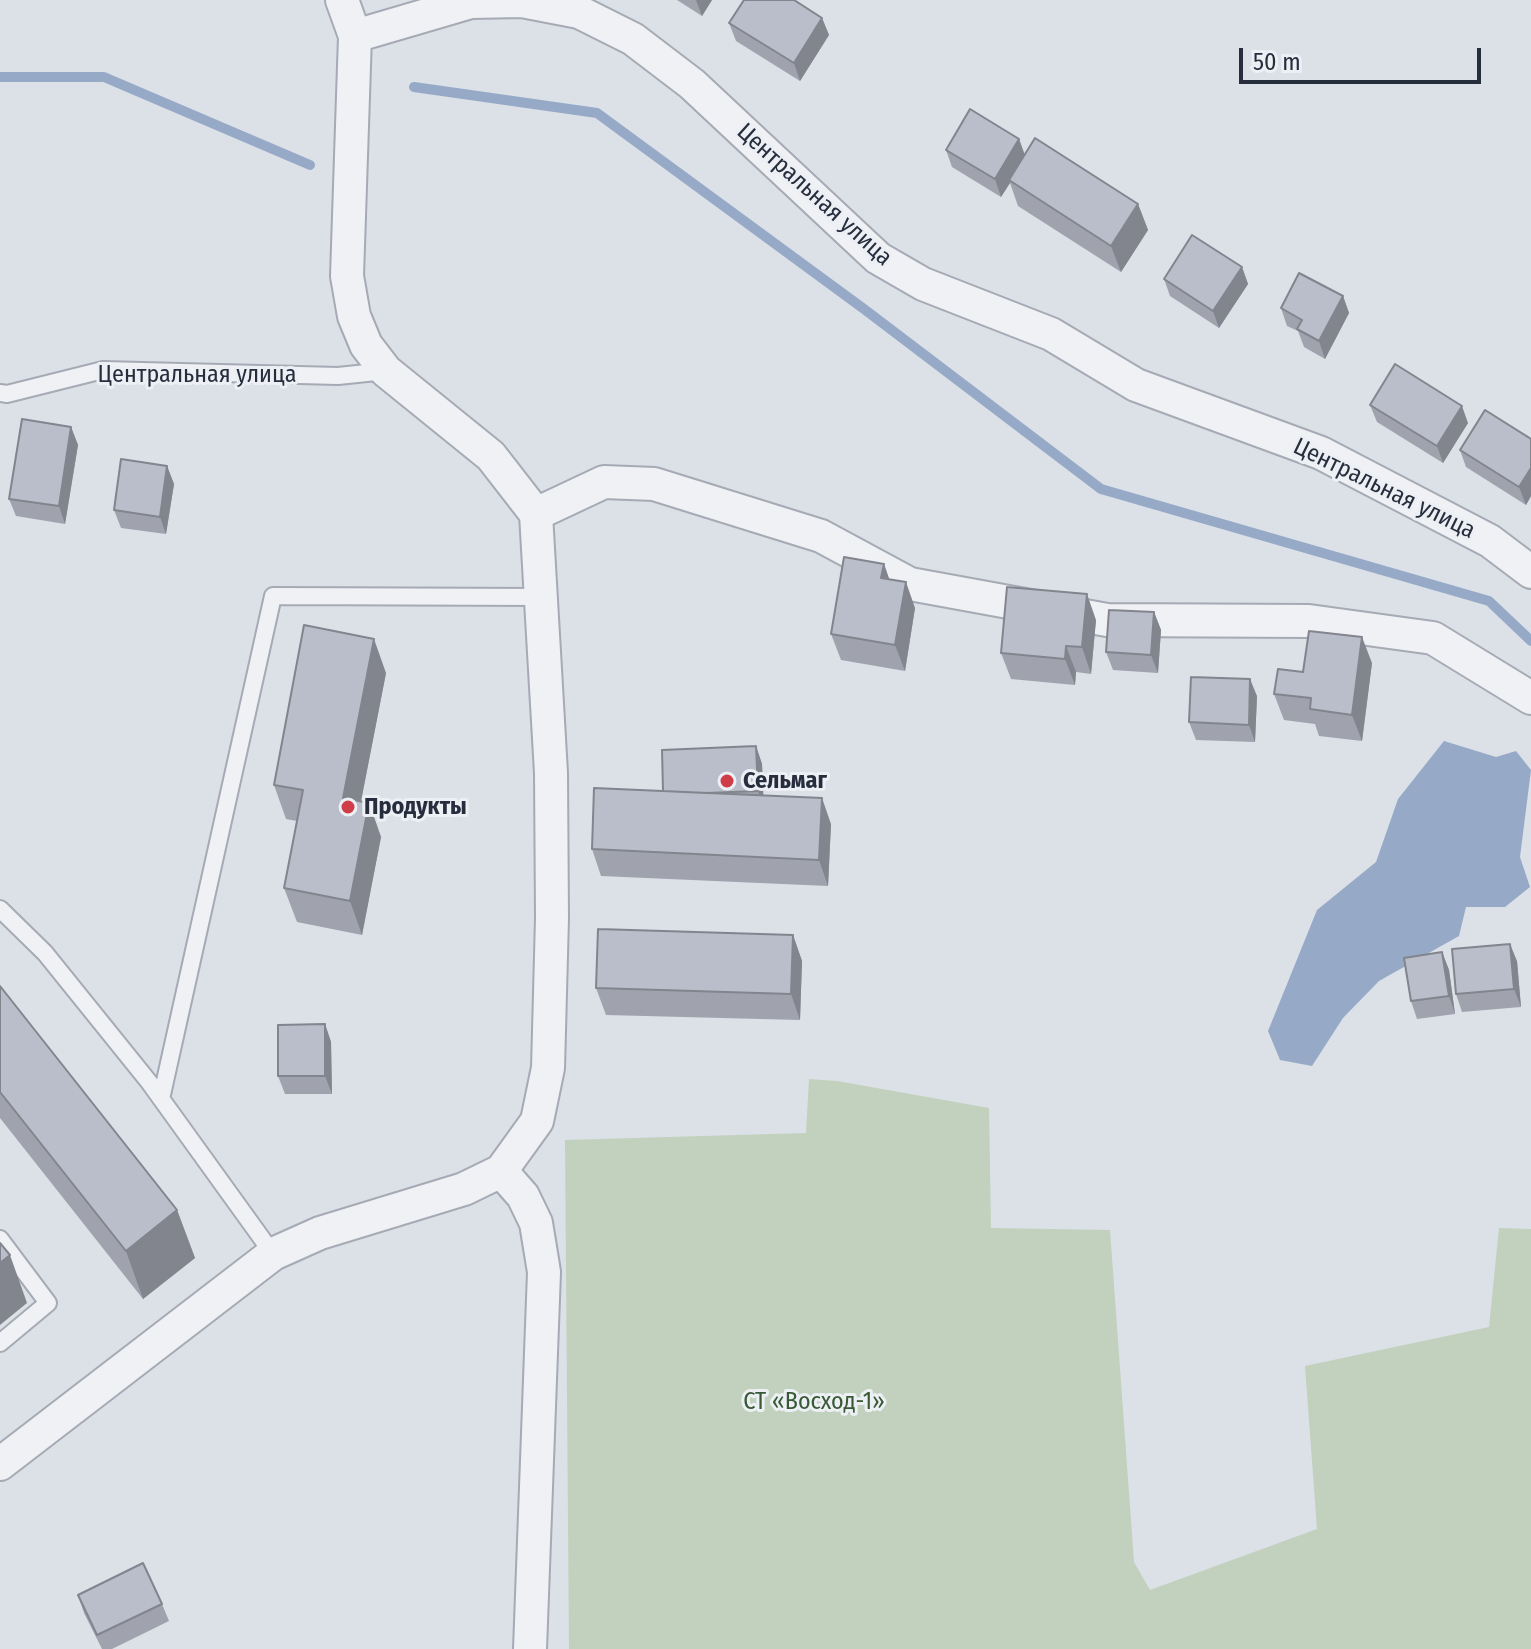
<!DOCTYPE html>
<html>
<head>
<meta charset="utf-8">
<style>
  body { margin:0 }
  #map { position:relative; width:1531px; height:1649px; overflow:hidden; background:#dce0e7; font-family:"Fira Sans Condensed",sans-serif }
  canvas { display:block }
  .scale { position:absolute; left:1239px; top:48px; width:242px; height:36px; box-sizing:border-box; border:4px solid #262d3d; border-top:0; padding-left:10px; font-size:24px; line-height:28px; white-space:nowrap; color:#262d3d; -webkit-text-stroke:6px #eceff4; paint-order:stroke }
</style>
</head>
<body>
<div id="map">
<canvas width="1531" height="1649"></canvas>
<div class="scale">50 m</div>
</div>
<script>
const c = document.querySelector('canvas').getContext('2d');
c.lineJoin = 'round';
function paint(path, color) { c.fillStyle = color; c.fill(path, 'evenodd'); }
const shape = rows => new Path2D(rows.map(r => 'M' + r).join(''));
function trace(path, color, width, dash) { c.strokeStyle = color; c.lineWidth = width; c.lineCap = dash ? 'butt' : 'round'; c.setLineDash(dash || []); c.stroke(path); }
function drawText(font, color, halo, rows, align = 'center') {
  c.font = font + ' "Fira Sans Condensed",sans-serif'; c.lineWidth = 6; c.setLineDash([]); c.textBaseline = 'middle'; c.strokeStyle = halo; c.fillStyle = color; for (const [text, x, y, turn = 0] of rows) {
    c.save(); c.translate(x, y); c.rotate((+turn || 0) * Math.PI / 180); c.textAlign = isNaN(turn) ? turn : align; if (halo) c.strokeText(text, 0, 0); c.fillText(text, 0, 0); c.restore();
  }
}
paint(shape([
  [809,1079,837,1081,989,1108,991,1228,1110,1230,1134,1562,1150,1590,1317,1529,1305,1366,1489,1327,1499,1228,1531,1229,1531,1649,569,1649,565,1140,806,1133]
]), '#c1d1bd');
paint(shape([
  [1444,741,1496,757,1516,751,1531,770,1520,857,1530,887,1505,907,1466,907,1459,936,1379,981,1343,1018,1312,1066,1280,1060,1268,1031,1317,910,1376,862,1398,799]
]), '#96aac8');
trace(shape([
  [0,77,104,77,310,165],
  [414,87,597,113,864,309,1101,489,1489,601,1531,641]
]), '#96aac8', 10);
const lane = shape([
  [0,393,7,394,103,370,338,376,386,371],
  [0,909,45,953,149,1082,273,1254],
  [161,1099,273,596,540,597],
  [0,1239,48,1303,0,1343]
]);
const street = shape([
  [355,36,471,2,522,1,579,12,633,39,692,84,878,258,923,284,1051,334,1136,385,1321,453,1490,541,1531,572],
  [536,514,604,482,654,484,821,536,910,584,1107,620,1309,621,1433,638,1531,698],
  [501,1171,523,1196,536,1223,544,1272,530,1649],
  [0,1464,273,1254,320,1233,464,1189,501,1171,537,1121,548,1068,552,918,551,773,536,514,491,456,386,371,366,345,354,316,347,276,355,36,342,0]
]);
trace(lane, '#a5aab4', 20);
trace(street, '#a5aab4', 36);
trace(lane, '#eff1f5', 16);
trace(street, '#eff1f5', 32);
paint(shape([
  [677,0,712,0,702,16],
  [822,18,829,35,800,81,736,41,729,23],
  [1019,139,1025,155,1138,204,1148,230,1121,272,1018,206,1010,183,1001,197,952,167,946,150],
  [1242,267,1248,284,1219,328,1170,296,1164,279],
  [1343,296,1349,313,1325,359,1304,347,1298,331,1287,326,1281,308],
  [1370,405,1468,423,1443,463,1377,422],
  [71,427,78,445,65,524,16,516,9,499],
  [1531,439,1531,496,1526,505,1466,467,1460,450],
  [167,466,174,484,166,534,121,528,114,510],
  [884,564,889,579,915,608,905,671,841,660,831,634],
  [1154,612,1161,630,1158,673,1113,670,1106,652],
  [1096,620,1091,674,1076,672,1075,685,1011,679,1001,653],
  [1372,663,1362,741,1319,736,1315,724,1284,720,1274,694],
  [386,673,361,801,369,803,381,837,362,935,297,922,284,888,297,821,286,819,274,785],
  [1257,696,1255,742,1196,740,1189,722],
  [756,746,762,764,763,796,831,824,828,886,601,876,592,849,663,791],
  [793,935,802,961,800,1020,606,1015,596,988],
  [1442,952,1449,970,1455,1014,1417,1019,1411,1001],
  [1517,961,1521,1007,1462,1012,1456,994],
  [0,986,177,1210,195,1258,143,1299,0,1118],
  [325,1024,331,1042,332,1094,285,1094,278,1076],
  [78,1595,162,1604,169,1621,112,1649,102,1649,84,1613]
]), '#a0a3ae');
paint(shape([
  [696,0,712,0,702,16],
  [822,18,829,35,800,81,794,63],
  [1019,139,1025,156,1009,180,1010,183,1001,197,995,179],
  [1138,204,1148,230,1121,272,1111,246],
  [1242,267,1248,284,1219,328,1213,311],
  [1343,296,1349,313,1325,359,1319,341],
  [1462,406,1468,423,1443,463,1437,446],
  [71,427,78,445,65,524,59,506],
  [167,466,174,484,166,534,160,517],
  [1531,468,1531,496,1526,505,1519,487],
  [884,564,893,590,881,578],
  [906,582,915,608,905,671,895,645],
  [1087,594,1096,620,1091,674,1082,647],
  [1154,612,1161,630,1158,673,1151,655],
  [1362,637,1372,663,1362,741,1352,715],
  [374,639,386,673,355,832,343,798],
  [1066,646,1076,672,1075,685,1065,659],
  [1250,679,1257,696,1255,742,1249,725],
  [756,746,762,764,764,809,758,791],
  [822,798,831,824,828,886,819,860],
  [369,803,381,837,362,935,350,901],
  [793,935,802,961,800,1020,791,994],
  [1510,944,1517,961,1521,1007,1514,989],
  [1442,952,1449,970,1455,1014,1449,996],
  [325,1024,331,1042,332,1094,325,1076],
  [177,1210,195,1258,143,1299,126,1251],
  [10,1255,27,1303,0,1325,0,1263]
]), '#82858d');
const building = shape([
  [744,0,794,0,822,18,794,63,729,23,744,0],
  [970,109,1019,139,995,179,946,150,970,109],
  [1035,138,1138,204,1111,246,1009,180,1035,138],
  [1192,235,1242,267,1213,311,1164,279,1192,235],
  [1299,273,1343,296,1319,341,1297,329,1302,320,1281,308,1299,273],
  [1395,364,1462,406,1437,446,1370,405,1395,364],
  [1485,410,1531,439,1531,468,1519,487,1460,450,1485,410],
  [22,419,71,427,59,506,9,499,22,419],
  [121,459,167,466,160,517,114,510,121,459],
  [844,557,884,564,881,578,906,582,895,645,831,634,844,557],
  [1007,587,1087,594,1082,647,1066,646,1065,659,1001,653,1007,587],
  [1109,610,1154,612,1151,655,1106,652,1109,610],
  [304,625,374,639,343,798,369,803,350,901,284,888,303,790,274,785,304,625],
  [1309,631,1362,637,1352,715,1310,709,1311,698,1274,694,1278,669,1303,672,1309,631],
  [1191,677,1250,679,1249,725,1189,722,1191,677],
  [756,746,758,791,706,793,663,791,662,750,756,746],
  [594,788,822,798,819,860,592,849,594,788],
  [598,929,793,935,791,994,596,988,598,929],
  [1510,944,1514,989,1456,994,1452,949,1510,944],
  [1442,952,1449,996,1411,1001,1404,958,1442,952],
  [0,986,177,1210,126,1251,0,1092,0,986],
  [325,1024,325,1076,278,1076,278,1025,325,1024],
  [0,1243,10,1255,0,1263,0,1243],
  [143,1563,162,1604,97,1635,78,1595,143,1563]
]);
paint(building, '#babeca');
trace(building, '#82858d', 2);
for (const [x, y, r, color] of [
  [727,781,8,"#cf3e48"],
  [348,807,8,"#cf3e48"]
]) { const dot = new Path2D(); dot.arc(x, y, r, 0, 2 * Math.PI); c.fillStyle = color; c.fill(dot); trace(dot, '#eceff4', 3); }
drawText('24px', '#262d3d', '#eceff4', [
  ["Центральная улица",814,195,42],
  ["Центральная улица",197,375],
  ["Центральная улица",1384,489,26]
]);
drawText('bold 24px', '#262d3d', '#eceff4', [
  ["Сельмаг",743,781],
  ["Продукты",364,807]
], 'left');
drawText('24px', '#375933', '#eceff4', [
  ["СТ «Восход-1»",814,1402]
]);
</script>
</body>
</html>
